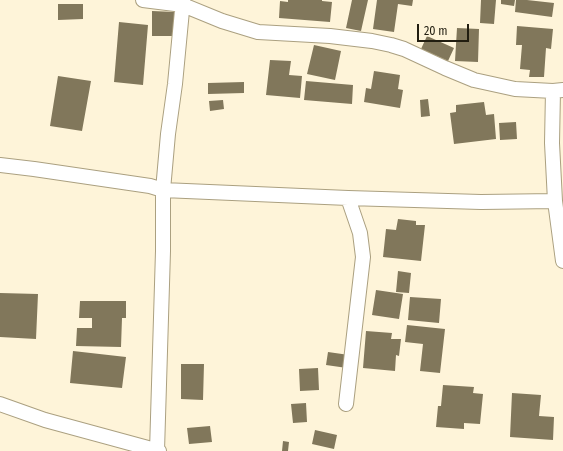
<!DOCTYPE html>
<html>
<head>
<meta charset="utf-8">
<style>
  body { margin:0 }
  #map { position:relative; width:563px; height:451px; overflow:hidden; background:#fef4d9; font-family:"Fira Sans Condensed",sans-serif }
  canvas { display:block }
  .scale { position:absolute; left:417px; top:24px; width:52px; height:18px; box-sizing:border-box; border:2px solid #211d10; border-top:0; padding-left:5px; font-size:12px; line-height:14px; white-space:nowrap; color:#211d10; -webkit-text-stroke:3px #fef4d9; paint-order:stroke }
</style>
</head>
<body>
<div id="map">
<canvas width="563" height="451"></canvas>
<div class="scale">20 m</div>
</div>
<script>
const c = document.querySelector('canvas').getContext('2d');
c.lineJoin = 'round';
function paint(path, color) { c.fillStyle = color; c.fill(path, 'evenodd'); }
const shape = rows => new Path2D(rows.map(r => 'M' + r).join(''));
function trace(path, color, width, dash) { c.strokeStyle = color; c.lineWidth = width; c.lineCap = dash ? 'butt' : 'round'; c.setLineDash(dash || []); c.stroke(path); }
paint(shape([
  [288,0,322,0,322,1,332,2,330,22,279,18,280,1,288,2],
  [352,0,368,0,361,31,346,28],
  [377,0,413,0,412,6,398,4,394,32,373,29],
  [481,0,496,0,494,24,480,23],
  [501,0,515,0,514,6,501,4],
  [516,0,527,0,554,3,552,17,515,12],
  [58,4,83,4,83,19,58,20],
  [152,11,175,12,175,36,152,36],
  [119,22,148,25,143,85,114,82],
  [517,26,553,29,551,49,546,48,544,77,529,77,530,70,520,69,522,45,516,45],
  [457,28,479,29,478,62,455,61],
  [427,36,454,48,448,61,421,49],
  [314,45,341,51,335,80,307,74],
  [270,60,291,61,289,75,302,76,300,98,266,95],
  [374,71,400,75,398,89,403,90,400,108,364,102,366,88,371,89],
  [58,76,91,81,82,131,50,126],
  [306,81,353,85,352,104,304,100],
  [244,82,244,93,208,94,208,83],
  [428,99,430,116,421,117,420,100],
  [223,100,224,109,210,111,209,101],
  [484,102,486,115,494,114,496,139,454,144,450,113,456,112,456,105],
  [516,122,517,139,500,140,499,123],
  [398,219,416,221,416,225,425,225,421,261,383,257,386,229,396,230],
  [398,271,411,273,409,293,396,292],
  [376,290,403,294,399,319,372,315],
  [0,293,38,294,36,339,0,337],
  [410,297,441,299,439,323,408,320],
  [80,301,126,301,126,318,122,318,121,347,76,346,77,328,92,328,92,318,79,318],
  [407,325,445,329,440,373,420,371,423,344,405,342],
  [366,331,392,333,391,339,401,339,399,356,396,355,395,371,363,368],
  [73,351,126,357,122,388,70,383],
  [328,352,349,355,347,368,326,365],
  [181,364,204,364,203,400,181,399],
  [318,368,319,390,300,391,299,369],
  [443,385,474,387,473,393,483,394,480,424,464,423,464,429,436,427,438,406,441,406],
  [512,393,541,395,539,416,554,417,553,440,510,437],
  [306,403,307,422,293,423,291,404],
  [210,426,212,442,189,444,187,428],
  [315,430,337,435,334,449,312,444],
  [283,441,289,442,288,451,282,451]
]), '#81775b');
const minor = shape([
  [143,0,183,5,222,21,258,32,330,36,372,41,391,45,404,49,445,68,474,80,515,89,553,91,563,90],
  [553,91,552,143,555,201,563,261],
  [0,165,34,169,150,186,163,190,348,198,481,202,555,201],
  [0,404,45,420,159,451],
  [346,404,363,257,360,233,348,198],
  [157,451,163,251,163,190,168,134,175,84,183,0]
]);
trace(minor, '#aba080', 16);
trace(minor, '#fff', 14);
</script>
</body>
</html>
